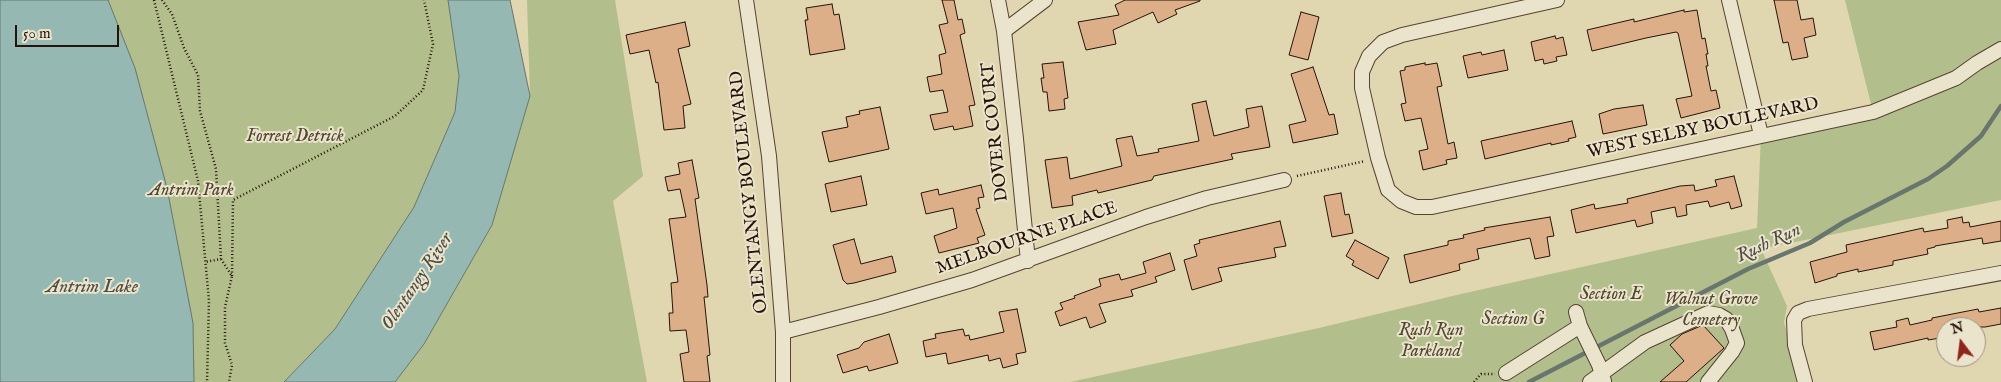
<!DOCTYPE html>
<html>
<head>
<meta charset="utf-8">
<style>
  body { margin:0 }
  #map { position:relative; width:2001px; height:382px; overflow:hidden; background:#e0d6b0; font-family:"IM FELL English",serif }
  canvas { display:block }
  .north { position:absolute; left:1936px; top:317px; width:50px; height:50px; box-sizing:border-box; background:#ebe4cc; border:1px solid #9d907e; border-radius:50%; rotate:345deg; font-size:14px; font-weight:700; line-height:20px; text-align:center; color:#271309 }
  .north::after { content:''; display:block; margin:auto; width:18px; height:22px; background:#8f2418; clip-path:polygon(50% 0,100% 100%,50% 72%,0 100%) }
  .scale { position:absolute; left:15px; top:25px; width:104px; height:22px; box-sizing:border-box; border:2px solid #271309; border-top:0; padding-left:6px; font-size:15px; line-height:18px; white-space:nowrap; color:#271309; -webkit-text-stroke:4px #ebe4cc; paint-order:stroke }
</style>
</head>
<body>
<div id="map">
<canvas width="2001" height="382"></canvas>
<div class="north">N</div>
<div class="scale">50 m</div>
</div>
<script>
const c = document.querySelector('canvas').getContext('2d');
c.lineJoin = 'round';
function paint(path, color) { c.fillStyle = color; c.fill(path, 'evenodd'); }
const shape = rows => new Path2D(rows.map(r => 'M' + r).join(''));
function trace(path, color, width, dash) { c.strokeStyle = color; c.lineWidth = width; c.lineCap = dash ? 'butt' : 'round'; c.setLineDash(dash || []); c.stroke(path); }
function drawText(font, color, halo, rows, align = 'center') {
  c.font = font + ' "IM FELL English",serif'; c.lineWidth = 4; c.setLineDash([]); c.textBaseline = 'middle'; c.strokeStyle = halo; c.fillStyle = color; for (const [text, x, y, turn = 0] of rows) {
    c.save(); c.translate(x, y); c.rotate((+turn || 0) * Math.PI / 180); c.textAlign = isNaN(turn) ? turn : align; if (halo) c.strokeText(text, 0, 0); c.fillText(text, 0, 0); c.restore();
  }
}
paint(shape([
  [0,0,448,0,459,76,455,112,414,207,335,329,284,382,0,382],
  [527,0,615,0,643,176,613,201,647,382,395,382,424,344,492,225,530,96],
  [1845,0,2001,0,2001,200,1761,249,1787,306,1784,322,1800,382,1070,382,1319,328,1461,294,1757,228,1761,135,1873,112]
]), '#b2be8b');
const water = shape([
  [0,0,108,0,135,68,167,188,193,323,194,382,0,382,0,0],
  [448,0,510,0,530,96,492,225,424,344,395,382,284,382,335,329,414,207,455,112,459,76,448,0]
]);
paint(water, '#95b8b2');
trace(water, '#69766e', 1);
trace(shape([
  [1529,382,1748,269,1810,243,1844,222,1928,179,1947,166,1981,136,2001,106]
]), '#69766e', 4.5);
const building = shape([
  [942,0,954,0,958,20,962,19,965,33,960,35,975,105,969,106,973,126,954,130,953,126,934,130,930,115,948,112,943,90,930,92,927,77,942,74,939,55,946,53,939,25,948,23,942,0],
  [1125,0,1200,0,1200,1,1175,10,1177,14,1158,23,1153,12,1113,30,1116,44,1086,50,1078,22,1119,15,1115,5,1125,0],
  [1774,0,1797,0,1801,20,1813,18,1816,35,1804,38,1808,57,1792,60,1788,42,1783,43,1774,0],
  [832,4,834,15,839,14,845,49,810,55,805,20,808,20,806,8,832,4],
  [1684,10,1684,12,1697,10,1702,39,1705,38,1708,54,1706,54,1708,66,1706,66,1711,91,1716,90,1720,108,1681,118,1676,99,1692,96,1678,33,1676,32,1646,38,1592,51,1587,30,1634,19,1634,22,1684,10],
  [1301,12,1319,17,1308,60,1289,55,1301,12],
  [685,22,690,46,678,49,691,104,683,106,685,128,664,130,658,82,656,83,649,50,630,54,626,35,685,22],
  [1555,36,1556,39,1563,37,1567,55,1556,57,1557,61,1544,64,1543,59,1535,61,1531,42,1555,36],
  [1504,50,1508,70,1468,78,1463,56,1481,52,1482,55,1504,50],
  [1063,62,1068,98,1064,99,1065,109,1049,111,1047,92,1043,92,1041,78,1044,78,1042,64,1063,62],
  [1425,63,1425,65,1437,63,1442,86,1437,87,1448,144,1454,142,1457,158,1446,160,1447,164,1423,170,1419,151,1428,149,1421,118,1405,121,1401,104,1406,103,1400,71,1405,70,1405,67,1425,63],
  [1313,67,1329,115,1334,114,1338,134,1293,143,1289,125,1306,121,1291,74,1313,67],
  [1206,101,1214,136,1249,127,1246,109,1262,106,1270,147,1231,154,1233,159,1154,176,1152,180,1098,193,1097,190,1072,196,1073,205,1052,208,1045,160,1067,157,1070,179,1122,166,1116,139,1132,136,1137,156,1159,152,1158,149,1199,141,1192,104,1206,101],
  [1643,105,1647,125,1603,134,1599,114,1614,109,1643,105],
  [880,107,889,149,829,162,822,132,848,127,846,117,860,114,859,111,880,107],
  [1572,121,1576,137,1568,139,1569,141,1551,145,1551,143,1485,159,1481,141,1572,121],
  [692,160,699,198,695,199,707,285,708,297,704,297,710,355,707,356,710,382,684,382,680,354,689,352,686,330,670,331,669,313,673,313,671,283,678,282,669,219,686,217,680,189,668,191,665,177,680,174,678,163,692,160],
  [861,176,867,205,831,212,825,184,861,176],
  [1734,176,1742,206,1731,209,1729,202,1710,207,1708,201,1686,205,1687,215,1677,217,1675,207,1651,212,1653,223,1637,227,1635,220,1576,233,1571,210,1594,204,1595,209,1628,203,1627,199,1680,186,1694,185,1695,191,1717,186,1715,180,1734,176],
  [981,185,984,197,978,198,980,208,976,209,985,235,977,238,979,243,939,253,934,236,957,228,953,208,926,214,921,193,938,189,939,195,981,185],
  [1341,193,1345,215,1349,214,1353,233,1332,237,1324,196,1341,193],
  [1550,217,1554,236,1547,237,1550,256,1535,259,1530,238,1477,249,1479,259,1459,264,1460,270,1410,283,1404,255,1448,245,1448,241,1464,238,1463,235,1485,230,1484,228,1550,217],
  [1962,217,1963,223,1969,222,1970,227,2001,221,2001,241,1983,244,1982,238,1935,246,1935,247,1927,249,1928,254,1893,261,1893,265,1858,272,1858,269,1837,274,1837,276,1815,283,1810,262,1847,252,1846,245,1923,228,1924,232,1948,228,1947,220,1962,217],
  [1280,221,1286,246,1274,248,1276,257,1218,268,1222,281,1192,290,1184,260,1197,256,1194,245,1200,243,1199,240,1280,221],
  [854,239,861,264,892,256,896,272,854,283,847,284,843,280,833,245,854,239],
  [1355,240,1389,258,1378,279,1352,265,1354,261,1346,256,1355,240],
  [1170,253,1175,270,1155,277,1157,282,1131,290,1133,296,1099,304,1106,322,1090,328,1086,317,1060,326,1055,312,1063,309,1060,303,1075,298,1074,296,1101,286,1099,279,1119,274,1121,280,1146,273,1143,262,1170,253],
  [2001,308,2001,324,1985,327,1946,327,1946,337,1928,340,1928,338,1874,350,1870,332,1897,327,1896,321,1908,318,1910,325,1932,320,1932,318,1978,309,1979,312,2001,308],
  [1017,309,1026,352,1016,354,1018,364,1003,368,1000,358,989,361,988,355,948,364,946,353,926,357,923,341,936,338,935,334,963,329,965,336,969,335,970,340,1004,332,999,312,1017,309],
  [1703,325,1724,348,1686,382,1660,382,1684,361,1670,345,1682,334,1703,325],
  [889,334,898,363,869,371,867,366,843,373,837,355,859,348,864,342,889,334]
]);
paint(building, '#dcaf88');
trace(building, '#271309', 1);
const minor = shape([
  [746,0,769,156,783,332,783,382],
  [998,0,1004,31,1016,139,1028,261],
  [1557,0,1402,35,1383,42,1369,56,1362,72,1362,88,1378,158,1388,190,1401,201,1416,207,1432,207,1873,112,1956,78,1977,63,2001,49],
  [1729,0,1761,135],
  [1004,31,1045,0],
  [1576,312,1580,326,1599,365,1604,381],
  [783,332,879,307,972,280,1146,217,1207,198,1284,180],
  [1506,373,1580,326],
  [1590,382,1645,342,1708,313,1719,315,1726,319,1732,329,1737,343,1732,352,1708,382],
  [1805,382,1795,345,1794,320,1798,313,1808,309,2001,273]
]);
trace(minor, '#543', 16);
trace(shape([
  [154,0,198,181,209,301,207,382],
  [162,0,172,14,184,48,198,75,200,111,216,169,221,259,205,262],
  [1297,176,1365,161],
  [221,259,232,276,225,307,225,343,232,365,229,382],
  [232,276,233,200,395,116,423,90,433,44,424,0],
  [1474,382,1481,374,1495,374]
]), '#271309', 2.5, [1, 2.5]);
trace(minor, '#ebe4cc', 14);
drawText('18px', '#271309', '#ebe4cc', [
  ["WEST SELBY BOULEVARD",1703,129,-12],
  ["DOVER COURT",996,132,-96],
  ["OLENTANGY BOULEVARD",750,192,-96],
  ["MELBOURNE PLACE",1027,239,-19]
]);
drawText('italic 18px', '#514630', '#ebe4cc', [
  ["Forrest Detrick",295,137],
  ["Antrim Park",191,191],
  ["Section E",1611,295],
  ["Walnut Grove",1711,300],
  ["Cemetery",1711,321],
  ["Section G",1513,320],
  ["Rush Run",1431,331],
  ["Parkland",1431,352]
]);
drawText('italic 19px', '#4e4d44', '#ebe4cc', [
  ["Rush Run",1769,244,-25],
  ["Olentangy River",418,282,-56],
  ["Antrim Lake",92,288]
]);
</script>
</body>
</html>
